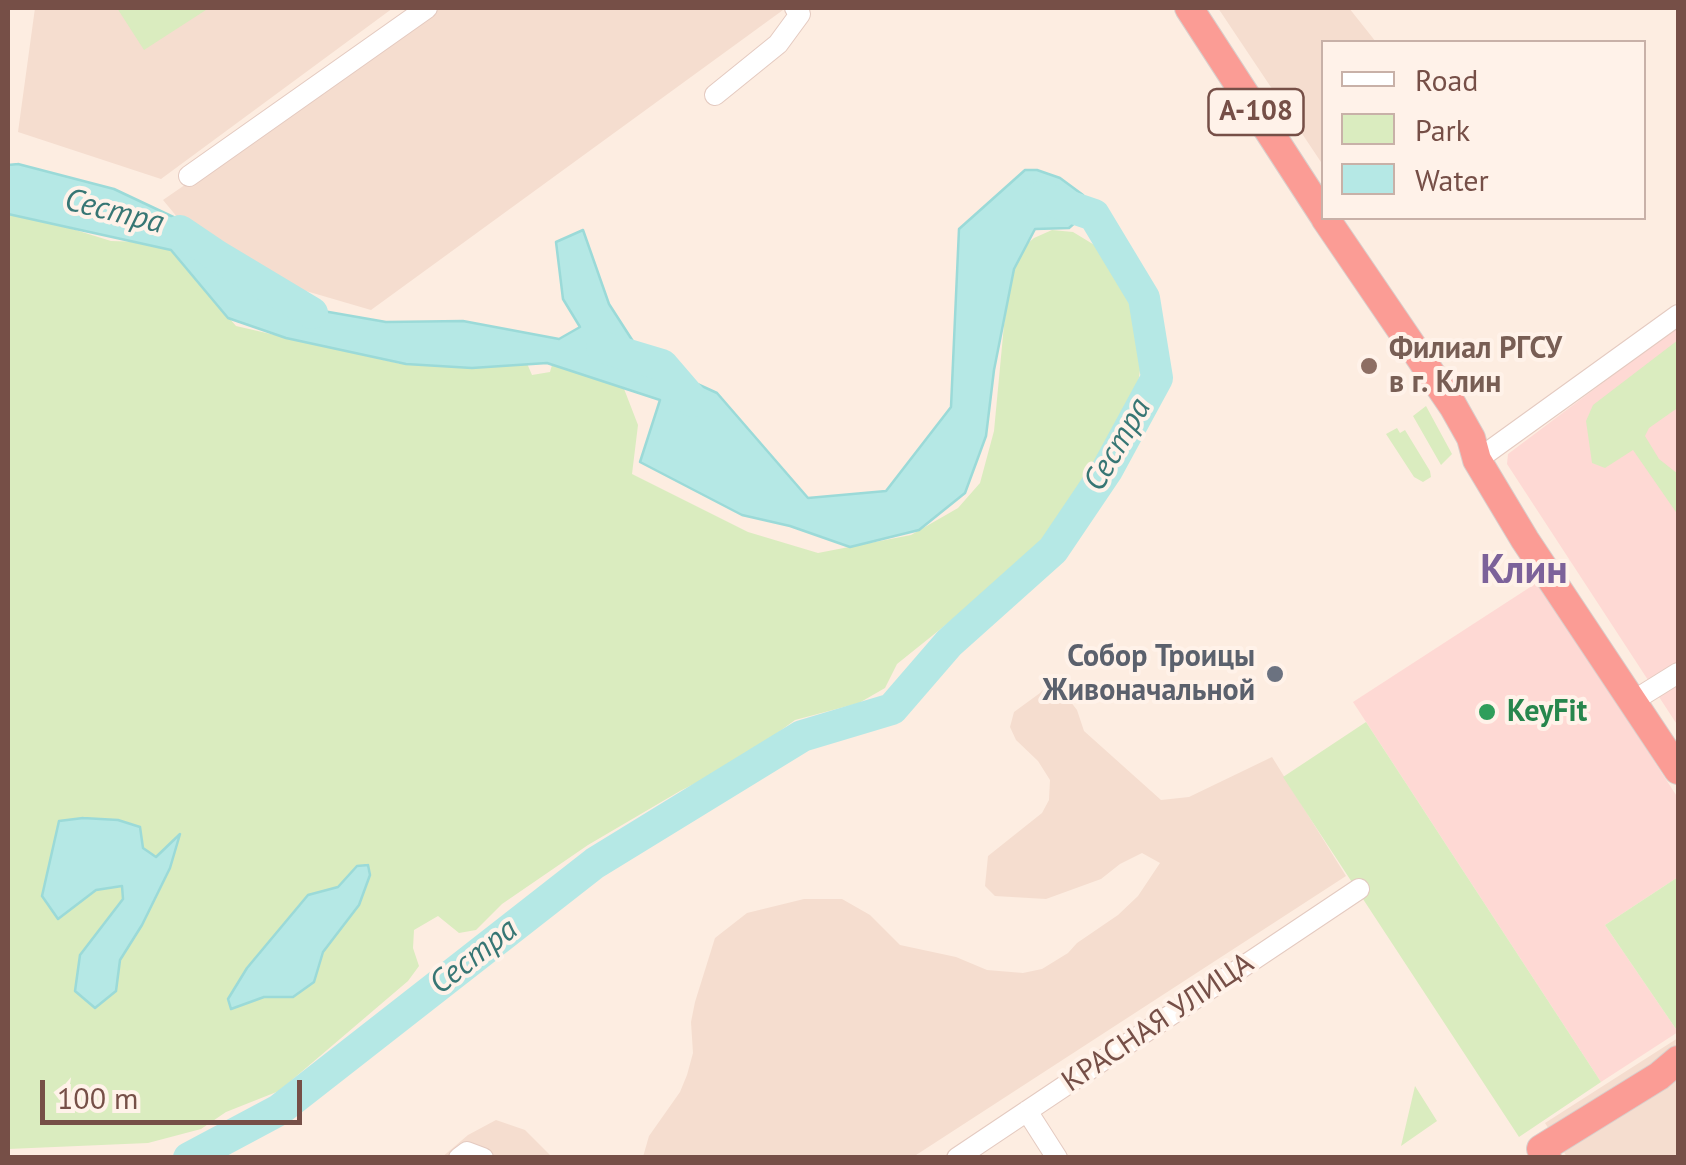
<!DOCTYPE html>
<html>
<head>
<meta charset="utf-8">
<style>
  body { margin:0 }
  #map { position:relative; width:1686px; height:1165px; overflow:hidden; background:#fdede1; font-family:"PT Sans",sans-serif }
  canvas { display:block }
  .frame { position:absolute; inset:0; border:10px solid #764f47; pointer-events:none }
  .legend { position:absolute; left:1321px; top:40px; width:325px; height:180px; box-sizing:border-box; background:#fff2e9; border:2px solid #c8b1a8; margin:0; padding:12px 18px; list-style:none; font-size:30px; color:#764f47 }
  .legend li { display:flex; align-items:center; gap:20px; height:50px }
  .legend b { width:50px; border:2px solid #c8b1a8 }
  .scale { position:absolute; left:40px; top:1080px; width:262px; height:45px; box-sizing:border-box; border:5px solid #764f47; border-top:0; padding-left:12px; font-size:30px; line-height:35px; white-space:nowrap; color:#764f47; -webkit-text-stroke:8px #fff2e9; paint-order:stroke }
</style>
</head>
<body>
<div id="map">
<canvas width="1686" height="1165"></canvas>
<div class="frame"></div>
<ul class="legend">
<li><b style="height:12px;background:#fff"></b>Road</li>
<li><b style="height:28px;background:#daecbf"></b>Park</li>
<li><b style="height:28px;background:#b5e8e5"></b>Water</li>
</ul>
<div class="scale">100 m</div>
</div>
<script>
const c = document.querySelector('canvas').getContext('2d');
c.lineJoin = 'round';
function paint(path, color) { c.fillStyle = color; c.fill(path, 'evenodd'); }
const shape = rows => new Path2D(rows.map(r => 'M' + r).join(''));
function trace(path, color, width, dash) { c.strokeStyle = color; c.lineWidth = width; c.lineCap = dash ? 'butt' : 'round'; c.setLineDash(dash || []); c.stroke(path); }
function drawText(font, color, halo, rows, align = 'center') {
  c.font = font + ' "PT Sans",sans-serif'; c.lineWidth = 8; c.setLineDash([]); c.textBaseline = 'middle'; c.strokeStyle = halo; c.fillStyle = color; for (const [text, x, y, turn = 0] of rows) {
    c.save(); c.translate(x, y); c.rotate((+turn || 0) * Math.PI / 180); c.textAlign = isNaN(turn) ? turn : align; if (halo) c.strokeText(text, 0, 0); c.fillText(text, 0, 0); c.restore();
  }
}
paint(shape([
  [35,8,393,8,161,179,18,132],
  [441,8,781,8,783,10,371,310,217,265,163,200],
  [1218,8,1349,8,1376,42,1324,42,1323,165],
  [1053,679,1077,710,1084,731,1161,800,1189,797,1272,757,1346,876,913,1157,643,1157,649,1136,680,1092,687,1075,693,1053,691,1022,695,1002,715,938,747,913,804,899,842,899,870,915,900,945,956,957,987,970,1023,973,1042,969,1068,953,1077,943,1118,915,1138,896,1160,863,1142,853,1120,864,1101,879,1046,899,995,896,985,886,988,856,1042,813,1049,800,1050,780,1038,761,1016,740,1010,727,1014,712,1040,693],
  [1678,1038,1678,1157,1567,1157,1545,1123],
  [496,1120,525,1130,552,1157,441,1158,468,1135]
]), '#f5ddcf');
paint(shape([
  [1678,326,1678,726,1507,464,1508,454],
  [1538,582,1678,798,1678,877,1605,925,1678,1032,1601,1082,1353,702]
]), '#fed9d4');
paint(shape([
  [117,8,209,8,144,50],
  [8,209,111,241,143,242,171,250,236,326,401,364,468,365,526,361,532,375,550,372,555,354,621,381,638,425,632,474,748,532,818,553,911,535,958,508,980,483,994,431,1004,325,1012,273,1021,249,1034,238,1052,230,1073,232,1101,249,1125,291,1137,327,1141,364,1136,397,1126,421,1081,494,1039,550,897,664,885,688,859,703,795,720,738,762,680,791,588,845,502,904,476,930,459,933,438,916,414,930,413,948,419,966,408,981,279,1091,226,1112,201,1129,148,1143,8,1149],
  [1678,340,1676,409,1649,428,1645,436,1659,459,1678,474,1678,515,1633,450,1605,468,1592,463,1586,421,1593,405],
  [1426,406,1452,454,1441,465,1413,416],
  [1397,428,1400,433,1405,430,1430,471,1431,477,1423,482,1414,477,1386,434],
  [1366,722,1601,1082,1519,1137,1283,777],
  [1678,877,1678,1032,1605,925],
  [1415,1086,1437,1121,1401,1146]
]), '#daecbf');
const water = shape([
  [18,164,114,189,186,223,226,267,275,291,323,311,386,322,463,321,559,339,580,327,563,299,556,242,583,230,609,304,645,360,717,393,808,498,886,491,951,407,959,229,1025,170,1037,170,1060,178,1083,195,1085,207,1077,221,1069,228,1035,229,1014,269,994,370,986,436,965,493,919,530,850,547,790,526,742,515,640,462,660,400,547,363,472,368,406,364,286,338,228,318,171,250,8,214,8,165,18,164],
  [83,818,118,820,140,827,143,848,156,857,180,834,170,868,142,925,120,960,116,991,95,1008,75,991,80,955,123,899,122,886,96,890,58,919,42,896,59,821,83,818],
  [368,865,370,875,359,905,323,952,314,982,293,997,264,997,231,1009,228,999,247,968,308,895,338,887,357,866,368,865]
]);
paint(water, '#b5e8e5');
trace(water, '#9bdad8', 2.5);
trace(shape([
  [180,231,217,256,312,313],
  [602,347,662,365,693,401],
  [189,1158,279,1110,595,863,802,736,892,709,949,643,1053,550,1107,470,1157,378,1144,298,1094,215,1041,197]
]), '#b5e8e5', 32);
const minor = shape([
  [715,95,778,44,800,14,795,8],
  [189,176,427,8],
  [1477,460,1678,315],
  [1633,701,1678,673],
  [1027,1111,1057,1158],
  [459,1158,467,1152,483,1158],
  [957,1158,1359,889]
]);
const highway = shape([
  [1189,8,1324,216],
  [1325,218,1453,406,1471,438,1477,460,1525,540,1678,770],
  [1547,1158,1541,1149,1659,1076,1678,1060]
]);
trace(minor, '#e4cac0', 22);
trace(highway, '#d9cecb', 30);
trace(minor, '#fff', 20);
trace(highway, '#fb9c95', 28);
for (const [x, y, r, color] of [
  [1369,366,10,"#8d6e63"],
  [1275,674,10,"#6b7280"],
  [1487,712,10,"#2e9e5b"]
]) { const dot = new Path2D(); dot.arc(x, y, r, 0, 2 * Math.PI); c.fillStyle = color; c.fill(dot); trace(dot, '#fff2e9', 4); }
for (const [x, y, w] of [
  [1256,112,95]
]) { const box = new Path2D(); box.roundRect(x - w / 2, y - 23, w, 46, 8); c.fillStyle = '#fff2e9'; c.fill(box); trace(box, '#764f47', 2.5); }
drawText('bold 28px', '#764f47', null, [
  ["А-108",1256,112]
]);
drawText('bold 30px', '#785e54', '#fff2e9', [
  ["Филиал РГСУ",1389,349],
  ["в г. Клин",1389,383]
], 'left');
drawText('bold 30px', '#5b616d', '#fff2e9', [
  ["Собор Троицы",1255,657],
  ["Живоначальной",1255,691]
], 'right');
drawText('bold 30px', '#27864d', '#fff2e9', [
  ["KeyFit",1507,712]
], 'left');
drawText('30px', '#764f47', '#fff2e9', [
  ["КРАСНАЯ УЛИЦА",1158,1023,-34]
]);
drawText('italic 32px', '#377674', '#fff2e9', [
  ["Сестра",114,212,14],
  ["Сестра",1118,445,-60],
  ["Сестра",474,957,-38]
]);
drawText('bold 40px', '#7c629a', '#fff2e9', [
  ["Клин",1524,572]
]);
</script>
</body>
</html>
